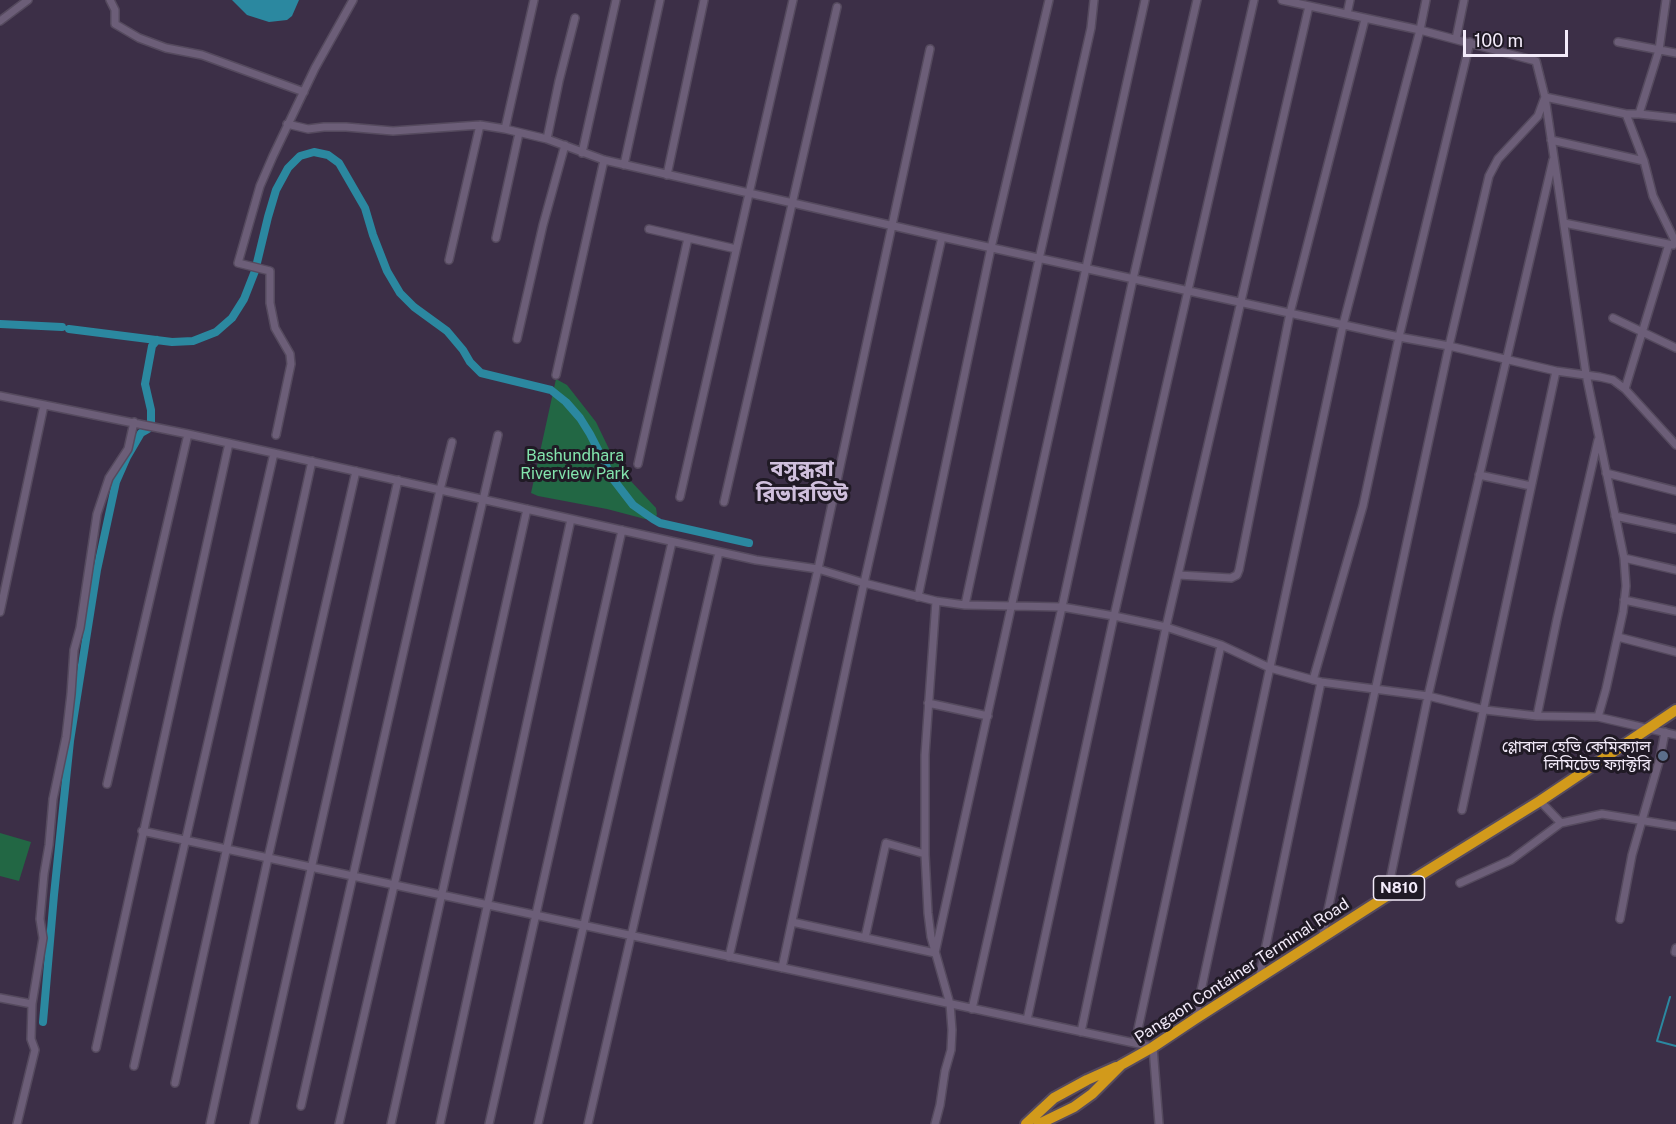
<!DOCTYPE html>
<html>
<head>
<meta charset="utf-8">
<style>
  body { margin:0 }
  #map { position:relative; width:1676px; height:1124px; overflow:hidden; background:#3c2f47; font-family:"Public Sans",sans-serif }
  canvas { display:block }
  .scale { position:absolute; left:1463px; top:30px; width:105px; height:27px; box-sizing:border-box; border:3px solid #f3ebfa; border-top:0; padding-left:8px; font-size:18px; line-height:21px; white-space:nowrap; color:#f3ebfa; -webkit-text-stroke:4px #201a25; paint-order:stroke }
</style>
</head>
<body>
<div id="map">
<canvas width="1676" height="1124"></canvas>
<div class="scale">100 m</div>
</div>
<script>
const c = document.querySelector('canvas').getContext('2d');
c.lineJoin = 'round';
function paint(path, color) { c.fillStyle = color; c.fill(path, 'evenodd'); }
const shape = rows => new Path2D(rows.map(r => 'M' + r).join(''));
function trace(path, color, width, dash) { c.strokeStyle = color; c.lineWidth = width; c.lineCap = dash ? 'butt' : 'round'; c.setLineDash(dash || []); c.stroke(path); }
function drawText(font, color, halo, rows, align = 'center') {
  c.font = font + ' "Public Sans","Noto Sans Bengali",sans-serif'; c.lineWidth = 6; c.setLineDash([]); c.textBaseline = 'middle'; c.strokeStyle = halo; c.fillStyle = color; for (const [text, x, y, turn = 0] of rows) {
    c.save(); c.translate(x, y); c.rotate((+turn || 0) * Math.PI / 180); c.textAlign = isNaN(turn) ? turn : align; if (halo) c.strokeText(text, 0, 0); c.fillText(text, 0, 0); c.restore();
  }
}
paint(shape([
  [556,379,567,385,596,422,610,451,627,477,656,508,657,515,653,519,645,519,607,509,538,496,531,493],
  [0,833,31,842,19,881,0,876]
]), '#226744');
paint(shape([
  [232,0,299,0,292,16,287,20,269,22,247,15]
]), '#2b88a0');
trace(shape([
  [1670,997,1657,1041,1676,1046]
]), '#2b88a0', 2);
trace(shape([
  [0,324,62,327],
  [69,329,172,342,193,341,216,332,232,318,244,299,255,271,268,217,276,190,288,168,300,156,314,152,328,155,339,163,365,208,373,235,387,271,400,293,414,307,447,331,463,350,470,362,481,373,551,390,566,402,580,418,590,434,613,479,633,505,653,519,660,523,749,543],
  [43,1022,54,895,70,741,97,570,116,482,127,457,141,433,148,429,151,423,151,410,145,384,152,346,157,340]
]), '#2b88a0', 8);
const minor = shape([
  [110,0,115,10,115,24,139,38,166,48,202,55,304,92],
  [1282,0,1420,30,1536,61,1545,97,1586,374,1624,558,1626,586,1623,612,1606,689,1598,717],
  [1347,14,1350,0],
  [0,21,28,0],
  [1456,39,1464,0],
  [1618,42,1676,53],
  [1626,114,1644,161,1653,196,1676,243],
  [1639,114,1659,50,1666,0],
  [287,124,308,129,324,127,346,127,393,131,480,125,505,129,547,139,604,160,942,237,1399,337,1449,346,1556,371,1600,377,1613,380,1625,389,1676,445],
  [505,129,534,0],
  [547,139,559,81,575,18],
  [1551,140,1644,161],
  [582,153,616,0],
  [624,165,660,0],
  [667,175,704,0],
  [1564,223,1673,245],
  [649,229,736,249],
  [496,238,519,133],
  [449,260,480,125],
  [1613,318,1676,348],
  [517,339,543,225,565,145],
  [556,375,604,160],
  [1625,389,1669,244],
  [0,396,188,434,756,560,818,569,864,583,936,601,965,605,1062,607,1114,616,1166,627,1221,645,1270,668,1321,682,1428,696,1485,710,1537,716,1598,717,1676,735],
  [276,435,291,364,290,354,275,328,270,303,270,271,238,263,260,186,273,156,315,68,353,0],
  [638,464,688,238],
  [1606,473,1676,491],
  [1479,475,1531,486],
  [680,497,793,0],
  [724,502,837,7],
  [1615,516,1676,529],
  [1624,558,1676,570],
  [1178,575,1231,578,1237,575,1239,570,1290,313,1365,19],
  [918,597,991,248,1049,0],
  [1624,600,1676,611],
  [965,605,1039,259,1091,28,1094,0],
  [0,612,44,405],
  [1618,637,1676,652],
  [1313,680,1363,506,1399,337,1470,42],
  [928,703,988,716],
  [1537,716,1557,619,1598,440],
  [107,784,188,434],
  [1540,801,1561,823,1602,814,1676,826],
  [1462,810,1556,371],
  [142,831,1153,1047,1159,1124],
  [1460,883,1511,860,1561,823],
  [1393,892,1390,880,1428,696,1553,160],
  [1620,919,1632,855,1660,758,1665,732],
  [792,922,935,953,1145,0],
  [865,938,886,843,925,854],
  [1322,938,1449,346,1489,176,1498,159,1538,116,1545,97,1626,114,1639,114,1676,118],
  [1675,952,1676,948],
  [729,957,818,569,930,49],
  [782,968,864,583,942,237],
  [1259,979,1321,682],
  [0,998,32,1004],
  [972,1009,1062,607,1133,279,1197,0],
  [1195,1019,1343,325,1420,30,1426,0],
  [1027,1020,1114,616,1254,0],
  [1081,1032,1166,627,1309,6],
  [1135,1043,1221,645],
  [96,1048,229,443],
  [134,1066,274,453],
  [175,1083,312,461],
  [301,1106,440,490,452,442],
  [17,1124,35,1050,31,1039,32,1004,43,938,40,919,44,874,49,845,53,799,66,737,71,694,74,650,80,628,97,514,109,478,128,449,134,422],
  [210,1124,268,858,356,471],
  [254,1124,398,480],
  [339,1124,498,435],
  [391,1124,527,509],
  [440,1124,571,519],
  [489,1124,622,530],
  [538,1124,672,542],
  [588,1124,719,552],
  [935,1124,940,1105,945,1071,951,1050,952,1030,950,1004,931,937,928,913,925,854,925,755,936,601]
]);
const highway = shape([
  [1026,1124,1054,1098,1087,1080,1116,1067],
  [1039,1124,1074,1107,1092,1094,1121,1065,1153,1047,1195,1019,1393,892,1540,801,1676,710]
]);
trace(minor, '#554a5e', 10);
trace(highway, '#554a5e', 14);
trace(minor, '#6c5e78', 7);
trace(highway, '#d29a1b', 10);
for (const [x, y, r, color] of [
  [1663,756,6,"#5c6f8a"]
]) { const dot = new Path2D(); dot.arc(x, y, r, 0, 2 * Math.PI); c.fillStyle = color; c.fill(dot); trace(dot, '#201a25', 2); }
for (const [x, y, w] of [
  [1399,888,51]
]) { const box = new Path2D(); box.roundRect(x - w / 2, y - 12, w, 24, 4.5); c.fillStyle = '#201a25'; c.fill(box); trace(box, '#f3ebfa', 1.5); }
drawText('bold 15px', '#f3ebfa', null, [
  ["N810",1399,888]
]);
drawText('16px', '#83e4ad', '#201a25', [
  ["Bashundhara",575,456],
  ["Riverview Park",575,474]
]);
drawText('16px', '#f3ebfa', '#201a25', [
  ["গ্লোবাল হেভি কেমিক্যাল",1651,747],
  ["লিমিটেড ফ্যাক্টরি",1651,765]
], 'right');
drawText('16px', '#f3ebfa', '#201a25', [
  ["Pangaon Container Terminal Road",1242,971,-33]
]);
drawText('bold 22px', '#d0c0dd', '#201a25', [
  ["বসুন্ধরা",802,469],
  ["রিভারভিউ",802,494]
]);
</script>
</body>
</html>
